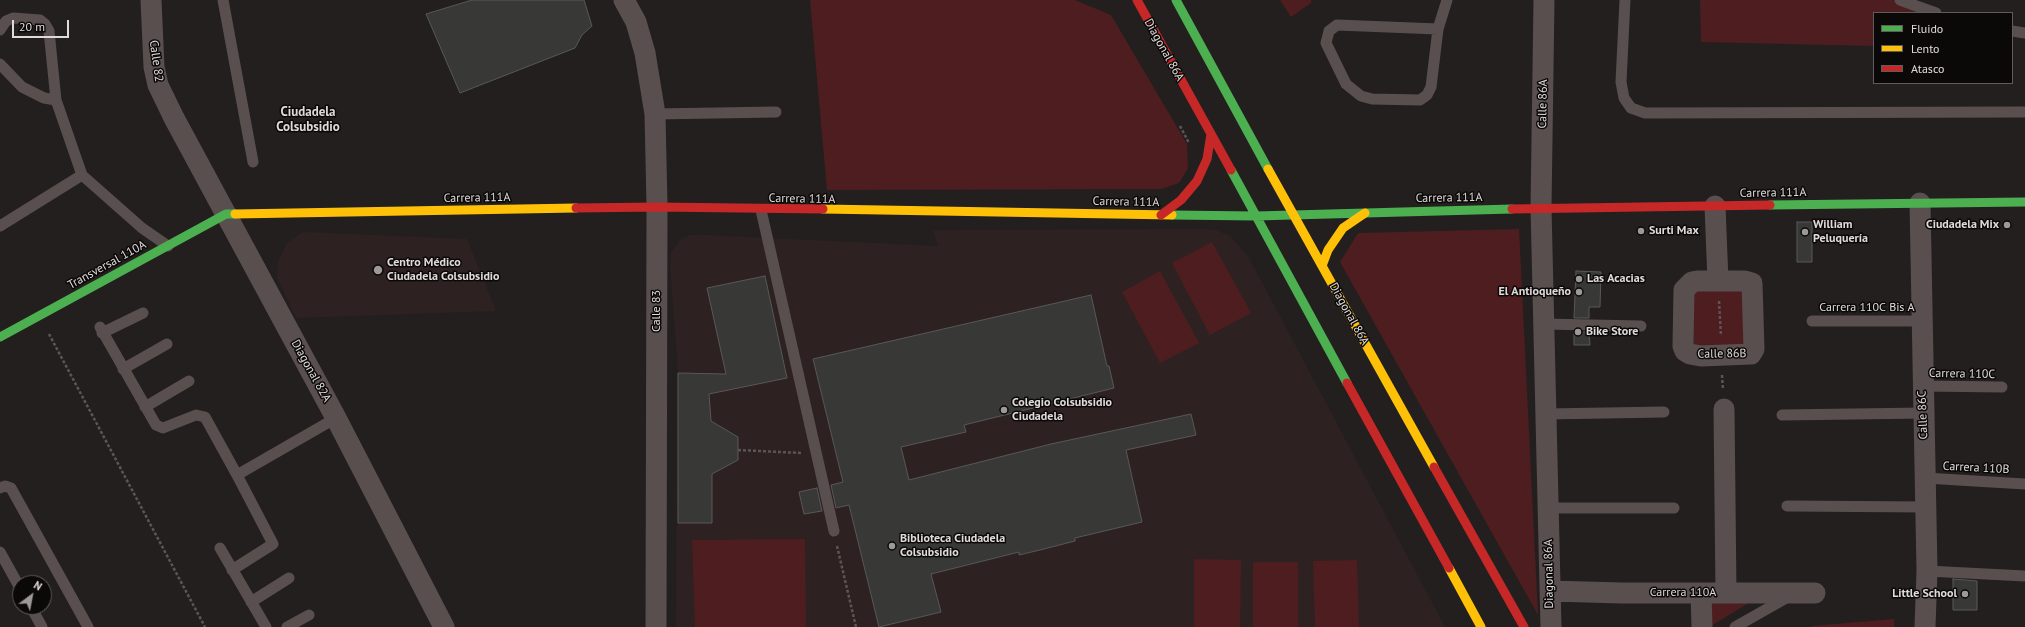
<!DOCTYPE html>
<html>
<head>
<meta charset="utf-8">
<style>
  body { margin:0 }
  #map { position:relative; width:2025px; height:627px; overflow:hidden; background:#231f1f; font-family:"PT Sans",sans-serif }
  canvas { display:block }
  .legend { position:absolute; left:1873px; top:12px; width:140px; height:72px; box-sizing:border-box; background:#0b0808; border:1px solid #605c5c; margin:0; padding:5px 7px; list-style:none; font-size:12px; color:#e0dada }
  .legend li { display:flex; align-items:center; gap:8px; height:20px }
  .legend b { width:20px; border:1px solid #605c5c }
  .north { position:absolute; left:12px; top:575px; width:40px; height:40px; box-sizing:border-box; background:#0b0808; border:1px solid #605c5c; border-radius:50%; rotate:32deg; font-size:11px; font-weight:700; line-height:16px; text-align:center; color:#e0dada }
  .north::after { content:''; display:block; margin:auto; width:14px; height:18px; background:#9e9999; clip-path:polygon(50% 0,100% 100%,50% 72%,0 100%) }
  .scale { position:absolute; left:12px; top:20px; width:57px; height:18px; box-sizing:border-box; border:2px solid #e0dada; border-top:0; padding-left:5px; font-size:12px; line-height:14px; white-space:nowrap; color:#e0dada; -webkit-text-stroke:3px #0b0808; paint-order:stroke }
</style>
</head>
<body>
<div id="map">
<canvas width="2025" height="627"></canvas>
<ul class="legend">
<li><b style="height:5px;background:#4caf50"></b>Fluido</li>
<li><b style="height:5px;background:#ffc107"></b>Lento</li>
<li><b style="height:5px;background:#c62828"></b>Atasco</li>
</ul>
<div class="north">N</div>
<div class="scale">20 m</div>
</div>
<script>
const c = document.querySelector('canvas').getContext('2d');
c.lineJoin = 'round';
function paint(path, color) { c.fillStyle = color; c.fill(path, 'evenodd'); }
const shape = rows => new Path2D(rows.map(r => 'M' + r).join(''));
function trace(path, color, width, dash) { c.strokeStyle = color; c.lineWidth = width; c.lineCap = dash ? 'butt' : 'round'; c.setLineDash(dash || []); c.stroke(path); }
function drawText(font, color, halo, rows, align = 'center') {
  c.font = font + ' "PT Sans",sans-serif'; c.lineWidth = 3; c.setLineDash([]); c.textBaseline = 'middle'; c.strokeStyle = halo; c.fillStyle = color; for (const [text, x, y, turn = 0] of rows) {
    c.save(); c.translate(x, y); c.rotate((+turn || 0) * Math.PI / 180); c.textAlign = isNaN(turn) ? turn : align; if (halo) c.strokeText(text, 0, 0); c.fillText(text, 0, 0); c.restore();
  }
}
paint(shape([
  [1203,229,1216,230,1230,236,1248,256,1445,627,676,627,678,373,670,265,671,253,680,240,690,235,704,235,938,246,933,230],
  [303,232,467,239,496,311,296,318,277,278,278,262,287,243]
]), '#2e2121');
paint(shape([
  [810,0,1075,0,1111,15,1187,144,1188,168,1179,183,1161,189,827,190],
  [1280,0,1311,0,1311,3,1291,17],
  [1700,0,1893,0,1922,13,1874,13,1874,46,1701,42],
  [1519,229,1538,615,1340,262,1358,233],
  [1212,242,1251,313,1210,335,1172,263],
  [1160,271,1199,343,1160,363,1122,292],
  [1693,285,1750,285,1751,353,1694,351],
  [805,539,806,627,695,627,692,540],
  [1194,559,1241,560,1240,627,1194,627],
  [1357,560,1359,627,1315,627,1313,561],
  [1253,562,1298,562,1298,627,1253,627],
  [1711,600,1752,601,1711,626],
  [1894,619,1894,627,1811,627,1811,626]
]), '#4e1d1f');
const building = shape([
  [472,0,584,0,592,26,582,35,575,48,460,93,426,14,472,0],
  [1797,222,1812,222,1812,262,1797,262,1797,222],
  [1576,271,1601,272,1600,307,1589,307,1589,318,1574,318,1576,271],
  [765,276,787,378,709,394,711,421,738,437,738,460,712,474,712,523,678,523,678,373,726,374,707,288,765,276],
  [1091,295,1107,366,1109,366,1114,388,964,425,966,432,901,447,909,480,1051,444,1191,414,1196,435,1126,450,1142,522,1075,538,1075,541,1044,549,1019,555,1019,552,931,574,941,612,879,627,849,505,836,508,831,485,843,482,813,359,1091,295],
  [1574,332,1589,332,1590,345,1574,345,1574,332],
  [817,488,822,511,804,514,799,492,817,488],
  [1953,579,1977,581,1977,610,1953,610,1953,579]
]);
paint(building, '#383837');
trace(building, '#585858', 1);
trace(shape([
  [1180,126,1189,143],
  [1719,301,1721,336],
  [49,334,205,627],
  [1722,375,1723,390],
  [738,450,801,453],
  [837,546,856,627]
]), '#5c5555', 2.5, [3, 2]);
trace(shape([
  [223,0,253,162],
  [1625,0,1621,82,1624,98,1631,108,1645,113,2025,112],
  [1900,0,1936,13],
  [1438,29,1337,25,1329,31,1326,43,1346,84,1361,96,1372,99,1420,100,1427,95,1431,87,1438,29,1447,0],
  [0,30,6,21,13,18,40,20,45,24,49,31,56,100,82,175,142,228,168,246],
  [2012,31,2025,33],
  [0,64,22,87,44,98,56,100],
  [655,114,776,112],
  [761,210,834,531],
  [0,226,82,175],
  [1812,321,1922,321],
  [1544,324,1641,326],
  [100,327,156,425,163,428,196,415,205,417,237,475,273,544,232,570],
  [102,333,143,313],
  [123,369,167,344],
  [1923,386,2002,387],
  [145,407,189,381],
  [1546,414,1664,412],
  [1782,415,1924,413],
  [237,475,336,418],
  [1925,478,2025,484],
  [0,488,5,486,11,488,88,627],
  [1787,506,1926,507],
  [1548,508,1674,508],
  [220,548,266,627],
  [0,552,20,588],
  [1927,571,2025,576],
  [251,602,289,578],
  [31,607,42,627],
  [287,627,309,615],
  [1735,627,1788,597]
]), '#594f4f', 11);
trace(shape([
  [151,0,154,67,158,85,174,118,336,418,444,627],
  [624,0,636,22,645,53,655,114,657,207,656,627],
  [1544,0,1541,208,1551,627],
  [1920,203,1927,571,1925,627],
  [1715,206,1718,281],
  [1697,281,1745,281,1752,283,1754,349,1751,354,1701,356,1690,354,1685,351,1683,346,1684,290,1692,282,1697,281],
  [1724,409,1726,593],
  [1550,591,1622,593,1815,593],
  [1701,593,1702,627]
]), '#594f4f', 21);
trace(shape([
  [1176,0,1268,169],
  [1231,170,1347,383],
  [1770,205,2025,202],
  [1172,215,1256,216,1512,209],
  [0,337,226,214,235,214]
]), '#4caf50', 9);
trace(shape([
  [1268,169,1434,467],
  [823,209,1172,215],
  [235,214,576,208],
  [1322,266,1328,250,1343,228,1365,213],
  [1449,568,1481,627]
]), '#ffc107', 9);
trace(shape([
  [1137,0,1231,170],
  [576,208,657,207,823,209],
  [1512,209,1770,205],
  [1161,215,1181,200,1197,181,1207,159,1211,134],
  [1347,383,1449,568],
  [1434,467,1524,627]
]), '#c62828', 9);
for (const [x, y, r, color] of [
  [2007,225,4,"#9e9999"],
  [1641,231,4,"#9e9999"],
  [1805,232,4,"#9e9999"],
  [378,270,5,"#9e9999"],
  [1579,279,4,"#9e9999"],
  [1579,292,4,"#9e9999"],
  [1578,332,4,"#9e9999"],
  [1004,410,4,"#9e9999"],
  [892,546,4,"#9e9999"],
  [1965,594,4,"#9e9999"]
]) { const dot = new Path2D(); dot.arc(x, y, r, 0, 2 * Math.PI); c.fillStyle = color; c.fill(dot); trace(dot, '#0b0808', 1.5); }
drawText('12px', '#e0dada', '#0b0808', [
  ["Diagonal 86A",1164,50,61],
  ["Calle 82",156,61,82],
  ["Calle 86A",1543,104,-89],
  ["Carrera 111A",1773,193,-1],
  ["Carrera 111A",477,198,-1],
  ["Carrera 111A",1449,198,-1],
  ["Carrera 111A",802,199,1],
  ["Carrera 111A",1126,202,1],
  ["Transversal 110A",107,265,-29],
  ["Carrera 110C Bis A",1867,308],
  ["Calle 83",657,311,-90],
  ["Diagonal 86A",1349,314,61],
  ["Calle 86B",1722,354,-1],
  ["Diagonal 82A",311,371,61],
  ["Carrera 110C",1962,374,1],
  ["Calle 86C",1923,415,-92],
  ["Carrera 110B",1976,468,3],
  ["Diagonal 86A",1549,574,-91],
  ["Carrera 110A",1683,593]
]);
drawText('bold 12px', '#e0dada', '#0b0808', [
  ["William",1813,225],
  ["Peluquería",1813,239],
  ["Ciudadela Mix",1999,225,"right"],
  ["Surti Max",1649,231],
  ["Centro Médico",387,263],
  ["Ciudadela Colsubsidio",387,277],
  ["Las Acacias",1587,279],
  ["El Antioqueño",1571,292,"right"],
  ["Bike Store",1586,332],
  ["Colegio Colsubsidio",1012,403],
  ["Ciudadela",1012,417],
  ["Biblioteca Ciudadela",900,539],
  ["Colsubsidio",900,553],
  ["Little School",1957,594,"right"]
], 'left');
drawText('bold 13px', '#e0dada', '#0b0808', [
  ["Ciudadela",308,112],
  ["Colsubsidio",308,127]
]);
</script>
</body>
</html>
